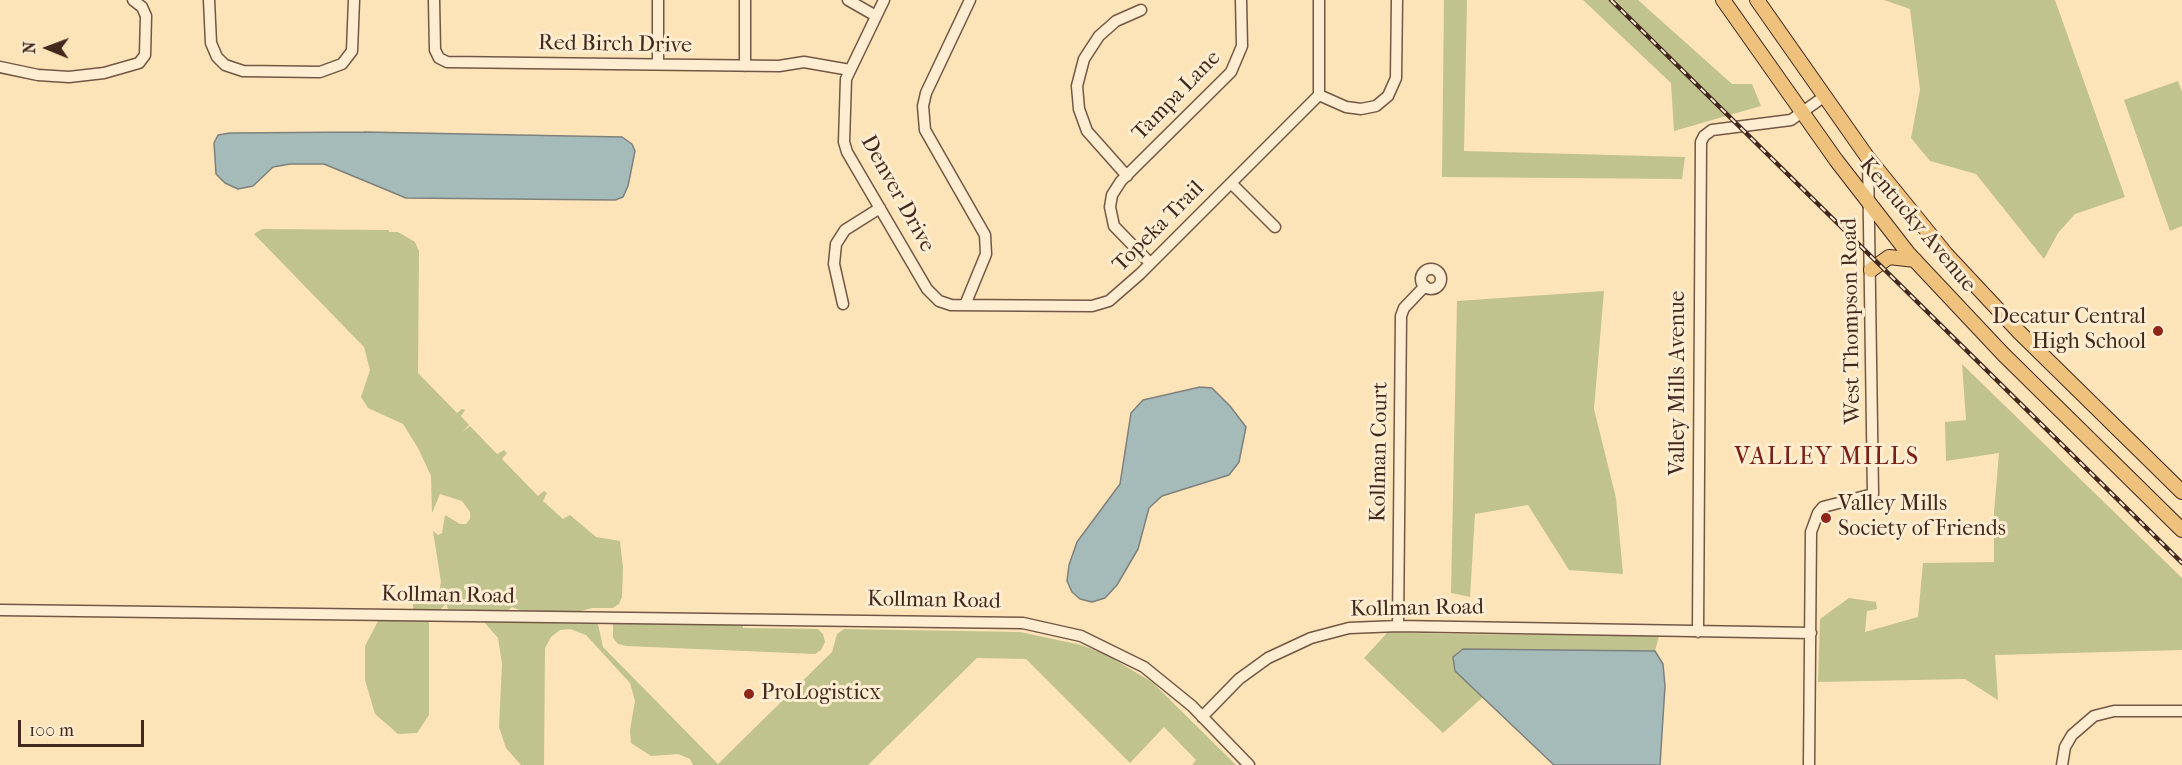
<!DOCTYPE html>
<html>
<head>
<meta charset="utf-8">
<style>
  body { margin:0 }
  #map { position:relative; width:2182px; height:765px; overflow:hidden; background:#fde3b8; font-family:"IM FELL French Canon",serif }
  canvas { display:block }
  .north { position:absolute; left:18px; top:18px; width:60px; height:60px; -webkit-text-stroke:4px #feedd1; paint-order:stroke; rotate:271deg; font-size:16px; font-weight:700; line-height:24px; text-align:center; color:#43281e }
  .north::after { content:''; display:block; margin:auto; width:21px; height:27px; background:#43281e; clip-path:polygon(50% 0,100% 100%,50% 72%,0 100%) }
  .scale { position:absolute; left:18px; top:720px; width:126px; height:27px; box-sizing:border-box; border:3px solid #43281e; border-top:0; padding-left:8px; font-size:18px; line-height:21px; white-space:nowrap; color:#43281e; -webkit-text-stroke:4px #feedd1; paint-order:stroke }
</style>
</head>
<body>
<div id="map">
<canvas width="2182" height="765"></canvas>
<div class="north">N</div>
<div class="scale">100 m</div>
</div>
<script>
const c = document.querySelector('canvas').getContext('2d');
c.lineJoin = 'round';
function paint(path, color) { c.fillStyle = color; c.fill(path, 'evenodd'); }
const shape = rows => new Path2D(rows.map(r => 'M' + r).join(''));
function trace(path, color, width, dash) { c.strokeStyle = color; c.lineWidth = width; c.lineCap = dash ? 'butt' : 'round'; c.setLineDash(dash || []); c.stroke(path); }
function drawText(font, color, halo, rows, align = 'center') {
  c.font = font + ' "IM FELL French Canon",serif'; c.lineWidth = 6; c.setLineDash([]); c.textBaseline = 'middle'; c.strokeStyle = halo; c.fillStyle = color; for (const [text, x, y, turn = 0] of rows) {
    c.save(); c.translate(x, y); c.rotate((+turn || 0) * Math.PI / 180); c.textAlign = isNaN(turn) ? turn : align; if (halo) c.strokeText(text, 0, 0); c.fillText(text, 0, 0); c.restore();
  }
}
paint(shape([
  [1444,0,1467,0,1464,151,1685,157,1682,179,1442,177],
  [1583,0,1638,0,1732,84,1752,84,1761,106,1674,131,1671,83],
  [1884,0,2055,0,2125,197,2075,214,2058,233,2044,259,1976,174,1930,161,1911,138,1920,90,1910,9],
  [2178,81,2182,92,2182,226,2170,231,2124,100],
  [262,229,389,230,389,232,398,232,415,242,419,251,418,373,457,413,462,409,465,410,461,416,469,425,462,432,470,426,497,454,504,450,507,453,502,459,538,496,544,491,547,493,543,501,563,519,570,515,596,537,620,541,623,567,622,597,619,604,613,608,592,608,577,612,522,611,512,607,507,611,448,609,446,604,441,609,413,610,413,604,428,601,439,593,441,582,433,531,438,535,442,533,445,515,460,524,466,524,470,519,470,512,462,501,440,494,432,513,431,476,418,448,403,424,368,408,361,397,370,370,364,347,254,234],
  [1604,291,1594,409,1616,498,1623,574,1569,570,1528,505,1475,514,1470,597,1451,593,1457,301],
  [1962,364,2182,578,2182,650,1995,655,1998,700,1965,679,1818,682,1820,619,1849,598,1876,602,1877,609,1867,611,1865,632,1918,617,1923,563,1994,562,1994,512,1999,453,1946,461,1945,422,1966,420],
  [378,621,429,621,429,715,417,733,398,734,375,714,365,680,365,646],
  [484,622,598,624,603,647,718,764,832,652,837,634,844,629,1020,632,1081,645,1105,654,1152,682,1236,765,1192,765,1196,760,1164,727,1130,763,1026,659,977,658,868,765,693,765,690,759,678,754,651,756,631,743,630,730,635,701,630,683,586,635,570,629,560,630,551,637,545,648,544,765,521,765,506,748,499,727,502,664,498,638],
  [613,623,743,623,743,628,818,629,823,634,825,642,821,650,815,654,626,646,618,644,613,638],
  [1388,632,1447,634,1659,636,1655,651,1463,649,1455,671,1483,697,1443,733,1364,658]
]), '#c0c38e');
const water = shape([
  [364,132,622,137,632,144,635,151,628,186,623,197,615,200,406,198,324,164,290,164,273,167,253,186,238,189,225,183,216,174,214,143,218,135,230,133,364,132],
  [1200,387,1212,388,1230,406,1246,427,1239,462,1229,475,1162,496,1149,508,1138,549,1117,585,1105,598,1092,602,1080,599,1072,592,1067,581,1069,565,1077,542,1120,484,1131,413,1143,400,1200,387],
  [1463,649,1655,651,1663,664,1665,686,1660,765,1554,765,1455,671,1453,657,1463,649]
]);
paint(water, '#a5bbba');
trace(water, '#7e807c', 1.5);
const minor = shape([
  [209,0,211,43,217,57,225,65,243,71,320,72,342,64,352,51,354,0],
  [434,0,435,50,439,58,447,62,779,66,804,62,850,70],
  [658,0,658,64],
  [745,0,745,66],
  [848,0,876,16],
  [884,0,846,79,844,142,847,152,927,289,939,301,951,305,1092,306,1109,301,1140,274,1319,95],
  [0,67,38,75,69,77,104,73,139,63,145,55,146,16,142,7,133,0],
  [1319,95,1346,107,1361,109,1376,106,1388,96,1396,78,1397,0],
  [1319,95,1319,0],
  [1127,176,1087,131,1079,109,1077,86,1084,59,1099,36,1116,21,1141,10],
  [1231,183,1275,227],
  [1150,263,1114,226,1110,207,1112,195,1121,181,1231,72,1242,46,1241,0],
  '1421 279a10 10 0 1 1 20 0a10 10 0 1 1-20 0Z',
  [843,304,834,264,836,244,845,230,880,208],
  [965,305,986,254,985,235,925,130,923,106,926,93,970,0],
  [0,610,1023,623,1081,636,1144,667,1192,706,1249,765],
  [1398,626,1401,316,1404,308,1425,286],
  [1698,632,1701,142,1704,136,1712,130,1791,120,1825,96],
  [1202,717,1239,679,1268,658,1311,638,1349,628,1398,626,1811,633],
  [1809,765,1811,532,1818,513,1823,507,1873,494,1868,158],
  [2062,765,2065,747,2072,735,2094,716,2114,711,2182,711]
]);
const major = shape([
  [1723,0,1836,160,1908,253,2003,354,2182,530],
  [1757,0,1868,158,1946,254,2019,332,2182,492],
  [1871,270,1889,257,1915,260]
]);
trace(minor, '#725744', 13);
trace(major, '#43281e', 16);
trace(minor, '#feedd1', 10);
trace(major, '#eec27c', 14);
const rail = shape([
  [1611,0,2182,563]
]);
trace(rail, '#43281e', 4.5);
trace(rail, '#feedd1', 2, [7]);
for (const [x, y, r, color] of [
  [2158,331,6,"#8f2418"],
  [1826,518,6,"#8f2418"],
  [749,694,6,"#8f2418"]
]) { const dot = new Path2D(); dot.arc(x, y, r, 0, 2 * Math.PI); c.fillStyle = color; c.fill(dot); trace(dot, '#feedd1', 2); }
drawText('22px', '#43281e', '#feedd1', [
  ["Red Birch Drive",615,45,1],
  ["Tampa Lane",1177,96,-46],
  ["Denver Drive",897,194,61],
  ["Kentucky Avenue",1917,225,50],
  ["Topeka Trail",1159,227,-45],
  ["West Thompson Road",1852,321,-91],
  ["Valley Mills Avenue",1679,383,-90],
  ["Kollman Court",1380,452,-89],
  ["Kollman Road",448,596,1],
  ["Kollman Road",934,601,1],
  ["Kollman Road",1417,609,-1]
]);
drawText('22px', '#43281e', '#feedd1', [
  ["Decatur Central",2146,318,"right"],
  ["High School",2146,343,"right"],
  ["Valley Mills",1838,505],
  ["Society of Friends",1838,530],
  ["ProLogisticx",761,694]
], 'left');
c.letterSpacing = '1.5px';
drawText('24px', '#7a1f14', '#feedd1', [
  ["VALLEY MILLS",1827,458]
]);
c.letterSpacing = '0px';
</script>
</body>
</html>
